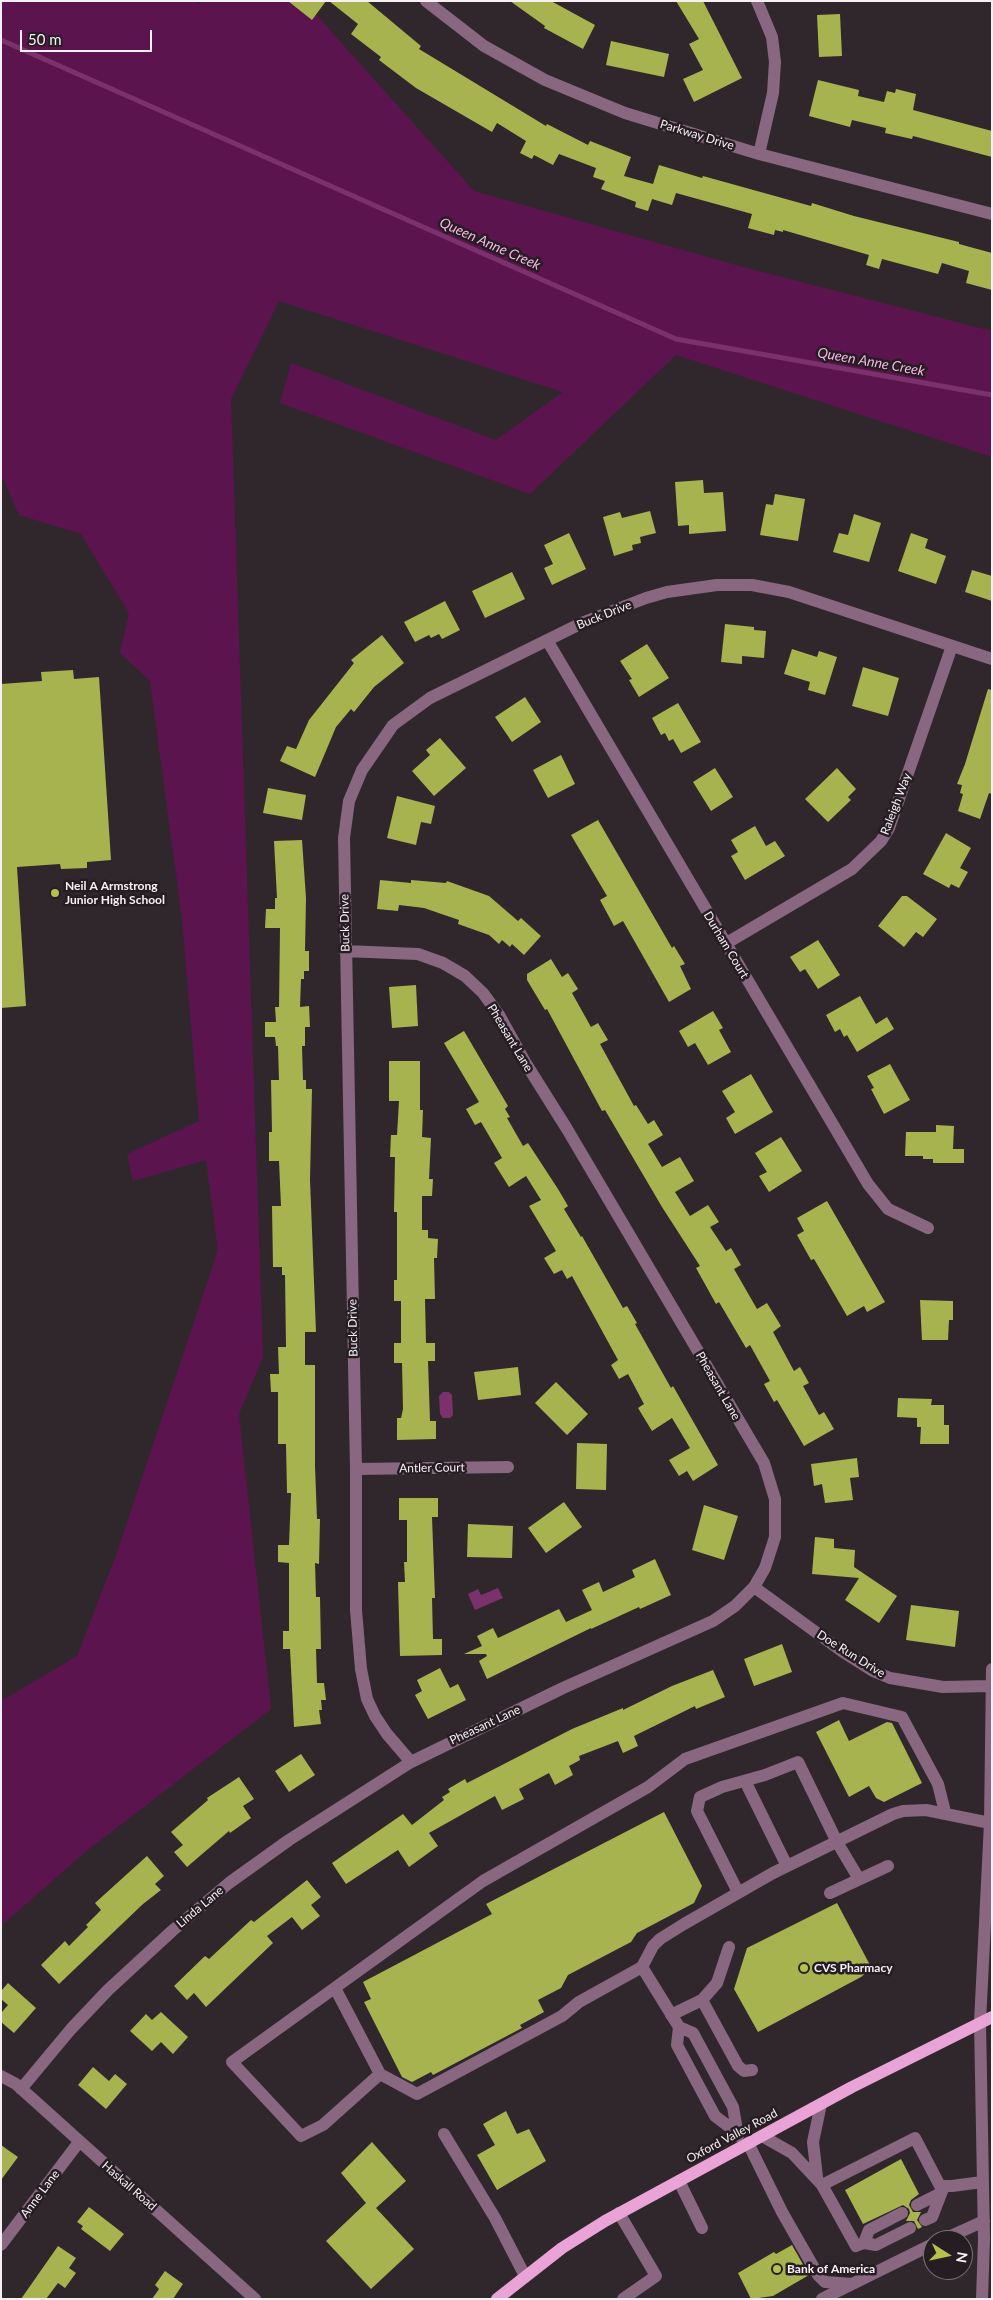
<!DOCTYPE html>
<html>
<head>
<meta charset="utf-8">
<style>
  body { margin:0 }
  #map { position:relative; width:993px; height:2300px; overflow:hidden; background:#30272d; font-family:Lato,sans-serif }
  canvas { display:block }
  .frame { position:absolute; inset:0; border:2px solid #f6f0f4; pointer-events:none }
  .north { position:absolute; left:923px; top:2230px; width:50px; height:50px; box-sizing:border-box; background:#261d23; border:1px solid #797177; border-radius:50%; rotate:100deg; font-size:14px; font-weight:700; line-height:20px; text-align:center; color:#f6f0f4 }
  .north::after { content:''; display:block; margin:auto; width:18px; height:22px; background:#b4c24b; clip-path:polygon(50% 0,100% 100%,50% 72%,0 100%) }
  .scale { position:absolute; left:20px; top:30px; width:132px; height:22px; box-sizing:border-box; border:2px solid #f6f0f4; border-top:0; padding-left:6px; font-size:15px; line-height:18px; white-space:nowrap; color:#f6f0f4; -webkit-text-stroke:4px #261d23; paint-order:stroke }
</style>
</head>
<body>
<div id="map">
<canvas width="993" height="2300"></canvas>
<div class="frame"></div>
<div class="north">N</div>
<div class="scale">50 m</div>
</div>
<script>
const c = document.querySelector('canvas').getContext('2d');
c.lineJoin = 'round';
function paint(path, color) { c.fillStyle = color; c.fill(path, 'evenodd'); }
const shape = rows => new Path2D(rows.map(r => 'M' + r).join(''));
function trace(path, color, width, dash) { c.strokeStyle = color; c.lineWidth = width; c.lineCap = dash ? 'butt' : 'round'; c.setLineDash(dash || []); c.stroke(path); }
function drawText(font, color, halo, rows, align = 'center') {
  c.font = font + ' Lato,sans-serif'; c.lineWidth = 5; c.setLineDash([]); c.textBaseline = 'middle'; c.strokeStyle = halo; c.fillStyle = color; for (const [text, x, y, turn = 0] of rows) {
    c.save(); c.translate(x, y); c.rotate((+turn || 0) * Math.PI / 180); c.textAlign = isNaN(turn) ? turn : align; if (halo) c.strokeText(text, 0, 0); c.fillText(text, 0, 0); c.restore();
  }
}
paint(shape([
  [1,1,191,1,199,4,202,1,304,1,474,191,743,267,992,331,992,457,676,355,530,494,280,403,291,363,496,440,563,392,279,301,231,399,263,1357,239,1414,271,1709,84,1853,1,1926,1,1701,77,1656,115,1558,218,1250,206,1160,133,1181,127,1154,199,1121,182,919,150,681,120,653,129,613,81,534,19,515,4,480,1,479]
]), '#5c144f');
paint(shape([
  [443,1392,449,1392,452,1395,453,1415,450,1418,443,1418,440,1414,439,1396],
  [498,1588,503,1598,475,1610,468,1594,478,1589,481,1595]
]), '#7b326c');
trace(shape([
  [1,40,676,339,992,395]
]), '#7b326c', 5);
paint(shape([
  [288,1,326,1,312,20],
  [329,1,367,1,421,46,419,49,546,126,547,124,588,145,590,141,631,157,624,176,653,184,659,165,702,178,703,176,811,206,812,203,854,216,959,242,959,244,992,253,992,290,966,283,969,271,942,263,938,274,882,259,879,269,866,265,869,255,783,230,783,232,775,230,774,235,748,228,752,214,676,193,672,205,652,199,648,211,635,207,636,202,601,189,605,181,593,177,596,168,559,154,553,165,534,155,532,159,520,153,526,141,497,123,492,132,416,88,379,60,381,57,351,34,358,24],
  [510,1,551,1,595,25,583,49,544,28,545,26],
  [676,1,703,1,742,78,694,102,683,79,703,70,689,44,699,39],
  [840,14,842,56,819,57,817,15],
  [611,41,669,54,664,77,606,65],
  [818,80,859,90,858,96,884,102,887,91,895,93,896,89,916,94,913,110,992,131,992,157,913,136,912,139,885,133,886,128,852,120,850,127,809,116],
  [703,480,704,493,723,492,726,531,689,534,689,525,678,526,675,482],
  [775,494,805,499,798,541,760,535,766,504,773,505],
  [650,511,656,533,640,537,641,543,632,545,633,550,614,556,603,517,620,512,622,518],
  [854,514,881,523,869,562,833,552,839,533,848,535],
  [569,533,586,569,552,585,544,568,553,564,544,545],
  [911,533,928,539,925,548,946,556,936,584,898,571],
  [972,570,992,576,992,601,965,592],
  [512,572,525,599,485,618,472,591],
  [445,601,460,630,442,639,439,634,431,638,429,635,415,642,404,622],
  [725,624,754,627,754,630,766,631,764,658,742,656,742,664,721,662],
  [382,635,404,663,374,687,354,712,351,709,336,727,315,777,280,761,287,746,296,749,309,720,354,663,351,660],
  [647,644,669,678,639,697,629,680,632,679,620,661],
  [792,649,817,657,819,651,837,657,825,695,808,690,810,682,784,674],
  [863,667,899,678,888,716,852,706],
  [73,670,74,679,99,677,111,860,87,862,87,868,61,869,60,864,17,867,26,1006,1,1008,1,684,42,681,41,672],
  [988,689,992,690,992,794,989,793,980,819,958,811,963,794,960,793,962,785,957,784,965,764],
  [525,697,541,722,512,742,495,717],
  [678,703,701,742,681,753,673,739,669,741,665,733,661,735,652,718],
  [440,738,466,768,434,796,412,771,430,755,426,750],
  [561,755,575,784,548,798,533,770],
  [715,768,733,797,711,811,693,782],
  [837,768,856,789,848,797,851,800,828,822,805,799],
  [268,788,306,795,302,820,263,813],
  [397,796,435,806,431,824,421,822,416,845,387,838],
  [598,820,672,948,674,946,685,964,680,966,691,989,669,1002,623,921,614,926,600,900,607,896,571,835],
  [755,826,766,846,775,841,785,856,745,880,731,856,738,852,731,840],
  [946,833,971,848,960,868,968,872,959,888,951,884,949,888,923,874],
  [302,840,306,898,305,951,309,951,309,971,304,971,304,979,301,979,300,1007,309,1006,310,1027,305,1027,305,1046,302,1046,303,1080,306,1080,306,1089,312,1089,310,1180,316,1332,305,1332,305,1365,315,1365,315,1466,317,1519,320,1519,319,1564,315,1563,316,1597,320,1597,321,1649,316,1649,317,1683,324,1683,326,1700,321,1700,322,1710,319,1710,321,1724,294,1727,290,1649,283,1649,283,1631,289,1631,289,1563,278,1562,278,1545,289,1545,291,1493,287,1493,286,1444,278,1444,278,1392,271,1392,270,1374,279,1374,278,1347,286,1347,285,1275,282,1275,282,1267,273,1267,272,1206,281,1206,279,1161,269,1161,269,1132,272,1132,271,1080,279,1080,278,1046,276,1046,275,1037,265,1037,265,1022,276,1022,275,1007,279,1007,280,928,265,928,266,909,275,909,275,898,277,898,274,841],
  [380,880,411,883,411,880,446,883,447,881,489,896,518,921,521,918,541,936,524,955,512,944,510,947,502,940,499,944,489,935,458,924,459,920,424,908,399,905,398,911,377,909],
  [902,896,907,896,937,919,923,937,916,932,904,947,878,926],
  [818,940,840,975,818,989,805,969,800,972,790,957],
  [551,959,562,977,568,973,578,989,572,993,591,1027,598,1023,608,1040,600,1044,634,1106,636,1105,648,1124,654,1120,663,1135,648,1144,662,1167,680,1157,694,1181,675,1192,690,1216,708,1205,719,1222,710,1227,726,1251,731,1248,741,1265,734,1269,757,1309,767,1303,781,1326,773,1332,794,1371,800,1367,809,1383,803,1386,819,1415,824,1412,834,1429,804,1446,777,1400,774,1402,764,1384,770,1381,750,1345,746,1348,719,1302,716,1304,696,1268,700,1266,662,1207,605,1110,602,1111,547,1009,545,1010,527,980,527,974],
  [416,985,418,1026,392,1028,389,987],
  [860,996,876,1024,887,1017,894,1029,857,1052,847,1035,844,1037,840,1029,835,1032,826,1015],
  [713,1011,723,1028,719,1030,731,1052,708,1065,695,1043,688,1047,679,1031],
  [464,1031,508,1106,505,1109,510,1117,507,1118,523,1146,528,1143,558,1189,568,1206,564,1209,581,1237,582,1236,623,1308,627,1306,637,1323,635,1324,671,1388,673,1386,718,1465,693,1481,687,1471,679,1476,669,1460,690,1448,672,1418,652,1431,638,1408,644,1404,628,1374,619,1379,611,1365,618,1360,572,1276,567,1279,562,1270,554,1274,544,1258,556,1251,529,1206,541,1200,526,1176,509,1187,494,1163,502,1158,481,1122,475,1125,466,1109,479,1102,444,1043],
  [389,1061,420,1061,420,1110,423,1110,422,1137,431,1138,429,1179,433,1179,432,1196,422,1196,422,1230,428,1230,428,1238,438,1239,437,1258,434,1258,435,1299,425,1299,426,1343,435,1343,435,1361,428,1361,430,1421,436,1421,436,1439,397,1440,397,1418,401,1418,403,1409,402,1363,394,1363,394,1343,401,1343,401,1301,394,1301,394,1280,397,1280,397,1212,394,1212,395,1157,390,1157,391,1135,397,1135,399,1101,389,1101],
  [890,1064,910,1100,884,1114,871,1089,874,1088,867,1076],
  [751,1074,773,1112,735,1134,726,1118,735,1112,722,1091],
  [936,1125,954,1126,953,1149,964,1149,964,1163,933,1163,933,1159,923,1159,923,1156,905,1156,906,1132,936,1132],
  [781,1137,802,1171,769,1192,759,1176,767,1172,755,1153],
  [827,1201,885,1302,867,1312,864,1306,847,1316,814,1259,811,1260,797,1235,804,1231,797,1218],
  [920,1300,953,1301,953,1320,949,1320,948,1340,922,1340],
  [518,1367,521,1395,478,1400,474,1372],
  [556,1382,588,1414,567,1435,535,1403],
  [898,1398,932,1399,931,1405,944,1405,944,1425,949,1425,949,1444,920,1444,921,1427,917,1427,917,1418,897,1417],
  [577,1443,607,1444,606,1490,576,1489],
  [857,1458,859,1477,850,1478,853,1500,825,1503,822,1484,814,1486,811,1464],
  [399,1498,438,1498,438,1517,432,1517,435,1598,432,1598,433,1639,442,1639,442,1655,400,1656,398,1582,405,1582,404,1562,407,1562,407,1520,399,1520],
  [564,1502,582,1527,546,1553,528,1528],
  [704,1505,738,1516,724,1560,692,1550],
  [468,1524,513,1526,512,1558,467,1557],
  [815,1537,834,1539,834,1548,855,1550,854,1567,897,1596,879,1623,845,1600,859,1578,812,1574],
  [655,1559,671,1595,640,1609,639,1607,591,1629,591,1628,487,1679,479,1661,487,1656,486,1654,464,1654,482,1646,477,1636,493,1628,498,1638,559,1609,566,1622,592,1610,582,1590,599,1582,603,1592,635,1577,632,1570],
  [911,1605,959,1611,955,1647,906,1640],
  [782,1644,792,1672,754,1686,744,1659],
  [440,1668,450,1688,458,1684,466,1700,428,1719,415,1695,422,1691,417,1680],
  [713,1670,725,1697,696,1709,695,1706,634,1736,638,1746,623,1753,618,1741,579,1756,580,1760,569,1766,573,1775,555,1785,549,1773,519,1789,524,1799,502,1810,495,1796,429,1833,438,1846,409,1867,398,1850,346,1884,332,1863,403,1814,412,1825,444,1800,442,1797,450,1792,448,1789,465,1779,467,1783,572,1729,623,1708,623,1710,672,1686],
  [839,1720,849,1741,887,1722,892,1723,922,1783,884,1802,876,1798,869,1786,849,1797,816,1732],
  [301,1754,315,1775,289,1792,275,1771],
  [239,1777,254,1799,243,1806,251,1818,230,1833,229,1831,187,1867,174,1852,183,1845,171,1832,208,1800,207,1798],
  [664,1812,702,1886,694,1903,637,1933,631,1942,568,1975,561,1988,538,2000,544,2012,520,2025,522,2028,433,2075,431,2072,412,2082,402,2077,364,2002,371,1999,363,1982,492,1914,486,1904],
  [147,1856,164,1876,155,1884,161,1890,143,1904,59,1984,41,1965,65,1941,69,1946,88,1927,86,1925,101,1910,95,1903],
  [307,1880,321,1897,311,1905,320,1916,302,1930,292,1917,267,1936,273,1943,206,2007,194,1993,187,2000,174,1986,205,1956,209,1959,251,1920,254,1922],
  [837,1903,870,1965,867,1972,861,1977,758,2032,734,1989,747,1948],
  [8,1983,36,2008,14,2033,1,2022,1,2013,8,2005,1,1999,1,1991],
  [161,2012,188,2037,173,2054,161,2042,152,2051,130,2031,146,2014,152,2020],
  [93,2067,109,2081,115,2074,127,2084,106,2109,78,2085],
  [506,2111,517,2134,529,2129,546,2161,497,2190,477,2155,495,2145,483,2124],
  [372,2142,406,2181,376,2208,414,2249,371,2289,326,2241,366,2203,341,2173],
  [1,2145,18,2157,1,2180],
  [901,2159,919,2194,911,2200,909,2205,913,2212,921,2212,917,2220,922,2227,918,2229,914,2221,906,2221,910,2213,909,2209,903,2205,863,2224,845,2190],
  [89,2207,124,2234,110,2251,81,2229,83,2226,77,2222],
  [792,2245,809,2275,773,2296,751,2299,738,2273,774,2252,776,2254],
  [58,2246,76,2258,69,2268,76,2273,65,2288,58,2283,46,2299,21,2299],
  [165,2271,183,2284,173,2299,152,2299,159,2289,155,2285]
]), '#a6b34f');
trace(shape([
  [426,1,484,46,545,80,625,113,759,154,992,214],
  [757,1,772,37,775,62,773,93,759,154],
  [547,640,868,1184,888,1209,928,1228],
  [725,944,852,869,881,841,889,828,952,646],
  [356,1469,508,1467],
  [754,1587,843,1652,873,1671,890,1678,943,1687,991,1686],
  [411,1762,387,1734,375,1716,367,1699,361,1669,356,1610,356,1469,344,838,349,801,362,770,393,725,430,698,584,622,646,598,667,592,717,585,752,585,789,592,992,659],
  [745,1781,787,1866],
  [945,1812,938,1784,902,1717,843,1703,685,1759,648,1787,483,1881,232,2062,301,2136,323,2125,380,2074,417,2094,562,2016,579,2002,642,1967,653,1946,660,1939,684,1924,773,1873,893,1814,903,1811,926,1810,990,1823],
  [738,1892,697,1811,700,1797,722,1787,765,1775,798,1762,837,1842,859,1879],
  [830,1893,888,1866],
  [642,1967,679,2027,677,2045,715,2116,736,2132],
  [335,1988,380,2074],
  [702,2000,738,2066,744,2071,752,2070],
  [671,2015,702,2000,717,1983,729,1947],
  [679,2027,693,2033,733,2107,738,2136],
  [1,2076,16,2084,255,2299],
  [21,2089,71,2029,108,1990,172,1931,229,1883,289,1840,411,1762,563,1688,713,1621,735,1606,754,1587,765,1568,775,1537,775,1499,764,1463,567,1129,525,1062,499,1015,483,993,465,976,443,963,418,954,345,951],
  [444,2134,495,2218,525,2276],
  [762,2136,792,2153,822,2185,915,2138,940,2186,952,2186,982,2182],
  [748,2143,782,2212,818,2275,825,2282,852,2284],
  [817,2177,813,2142,821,2104],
  [679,2181,702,2228],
  [822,2185,856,2246,864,2243,876,2245,910,2228],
  [917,2205,941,2193],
  [619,2213,656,2276,623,2299],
  [925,2220,932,2217,944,2186],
  [942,2240,984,2221],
  [864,2243,869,2230,902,2213],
  [1,2245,79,2142],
  [822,2299,933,2244],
  [982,2299,984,2239,980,2022,990,1823,992,1669]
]), '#896780', 12);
trace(shape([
  [497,2299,562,2248,605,2221,852,2087,992,2017]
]), '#eaa3d7', 12);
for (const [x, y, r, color] of [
  [55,893,5,"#b4c24b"],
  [804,1968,5,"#b4c24b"],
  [777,2269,5,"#b4c24b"]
]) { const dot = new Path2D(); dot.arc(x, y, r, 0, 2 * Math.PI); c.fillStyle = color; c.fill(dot); trace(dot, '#261d23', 2); }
drawText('12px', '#f6f0f4', '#261d23', [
  ["Parkway Drive",697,135,17],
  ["Buck Drive",604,615,-22],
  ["Raleigh Way",896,804,-69],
  ["Buck Drive",345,923,-91],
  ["Durham Court",726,945,59],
  ["Pheasant Lane",510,1038,59],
  ["Buck Drive",353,1328,-91],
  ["Pheasant Lane",718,1386,60],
  ["Antler Court",432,1468,-1],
  ["Doe Run Drive",851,1654,32],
  ["Pheasant Lane",485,1725,-25],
  ["Linda Lane",200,1907,-40],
  ["Oxford Valley Road",732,2136,-28],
  ["Haskall Road",129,2186,41],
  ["Anne Lane",40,2194,-53]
]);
drawText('bold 12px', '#f6f0f4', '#261d23', [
  ["Neil A Armstrong",65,886],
  ["Junior High School",65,900],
  ["CVS Pharmacy",814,1968],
  ["Bank of America",787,2269]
], 'left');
drawText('italic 14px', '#f6b7e5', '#261d23', [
  ["Queen Anne Creek",490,244,24],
  ["Queen Anne Creek",871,362,10]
]);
</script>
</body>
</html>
